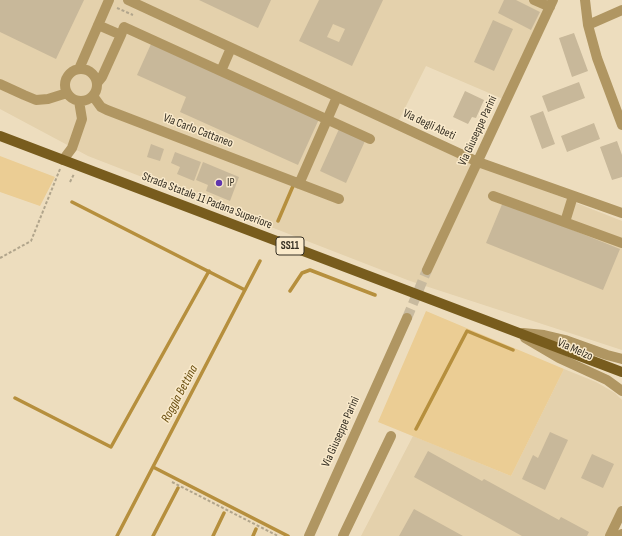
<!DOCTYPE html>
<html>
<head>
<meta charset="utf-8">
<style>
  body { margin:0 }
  canvas { display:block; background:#edddbe }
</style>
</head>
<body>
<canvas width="622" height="536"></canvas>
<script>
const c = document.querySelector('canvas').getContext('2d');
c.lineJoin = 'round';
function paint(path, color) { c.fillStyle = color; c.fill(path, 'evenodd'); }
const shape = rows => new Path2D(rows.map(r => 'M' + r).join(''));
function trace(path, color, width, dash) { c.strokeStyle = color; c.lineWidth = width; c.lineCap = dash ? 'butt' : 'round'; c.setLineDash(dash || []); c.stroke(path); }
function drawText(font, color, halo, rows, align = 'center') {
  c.font = font + ' "Sofia Sans Condensed",sans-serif'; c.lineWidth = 3; c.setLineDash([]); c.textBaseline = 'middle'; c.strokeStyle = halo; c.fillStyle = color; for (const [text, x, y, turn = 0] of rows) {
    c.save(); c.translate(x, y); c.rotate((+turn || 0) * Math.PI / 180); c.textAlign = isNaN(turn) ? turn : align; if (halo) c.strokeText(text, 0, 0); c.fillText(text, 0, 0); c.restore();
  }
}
paint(shape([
  [0,0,539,0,548,4,503,99,426,66,396,126,475,163,622,221,622,350,410,281,88,156,0,109],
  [564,369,596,382,615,393,622,400,622,504,609,536,361,536,413,436,511,476]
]), '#e4d1ac');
paint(shape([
  [0,156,55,177,40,206,0,192],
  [426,311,564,369,511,476,378,422]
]), '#ebcd94');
trace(shape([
  [72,202,245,290],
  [278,221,293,186],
  [290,291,302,273,310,270,375,295],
  [15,398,111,447,209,271],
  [416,429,467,331,513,350],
  [153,467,288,536],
  [117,536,260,261],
  [153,536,178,488],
  [213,536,224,513],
  [253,536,256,529]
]), '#b68f3d', 3.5);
paint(shape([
  [0,0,84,0,56,59,0,32],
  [199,0,271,0,258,28],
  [319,0,383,0,352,66,299,41],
  [333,24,345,29,339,42,327,37],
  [504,0,516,0,540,12,531,30,498,13],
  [493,20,513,29,494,71,474,62],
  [574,33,588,71,572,77,559,38],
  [151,44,319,119,298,165,180,112,186,97,137,75],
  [579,82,585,98,548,112,542,96],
  [465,91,484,100,476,118,472,117,468,124,453,117],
  [543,111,555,144,542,149,530,116],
  [594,123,600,139,567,152,561,136],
  [339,129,365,141,346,183,320,171],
  [617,141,622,155,622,177,612,180,600,147],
  [151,144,164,149,160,161,147,157],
  [175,152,201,162,194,181,177,174,180,167,171,163],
  [203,162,239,177,230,201,206,191,208,185,196,180],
  [503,202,620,249,603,290,486,243],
  [550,432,568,440,545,490,522,479,533,455,538,458],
  [428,451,482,481,484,479,559,520,561,517,589,532,587,536,522,536,414,477],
  [592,454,614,464,603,488,581,478],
  [414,509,463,536,399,536]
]), '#c8b89a');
trace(shape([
  [407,318,427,270]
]), '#c8ba9f', 10, [10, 5]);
trace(shape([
  [117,8,133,15],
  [70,182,74,174],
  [0,258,31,241,60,169],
  [172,482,278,536]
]), '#b1a58c', 2, [3, 2]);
trace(shape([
  [128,0,478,162,622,213],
  [534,0,550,7],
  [585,0,588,25,597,58,622,125],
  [98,25,121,35,124,27,370,139],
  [588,25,622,10],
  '65 85a16 16 0 1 1 32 0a16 16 0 1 1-32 0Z',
  [79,69,109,0],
  [221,71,231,48],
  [97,83,102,77,121,35],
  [0,84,24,95,36,100,48,99,67,93],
  [93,96,101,107,107,110,339,199],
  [63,160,72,148,82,119,79,101],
  [299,184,337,97],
  [493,196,622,243],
  [565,222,573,196],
  [427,270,553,0],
  [523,333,544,335,565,340,607,355,622,359],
  [525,338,559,358,607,380,622,391],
  [309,536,407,318],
  [343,536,391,436],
  [610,536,622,511],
  [619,536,622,534]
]), '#b09662', 10);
trace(shape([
  [0,136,622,372]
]), '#785c1d', 10);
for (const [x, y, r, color] of [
  [219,183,4,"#5f35ad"]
]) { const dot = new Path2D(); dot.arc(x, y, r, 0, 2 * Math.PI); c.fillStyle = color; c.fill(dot); trace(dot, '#faeacb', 1.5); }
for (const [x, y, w] of [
  [290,246,28]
]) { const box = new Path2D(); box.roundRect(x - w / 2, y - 9, w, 18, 3); c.fillStyle = '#faeacb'; c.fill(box); trace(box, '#342e22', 1); }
drawText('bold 11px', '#342e22', null, [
  ["SS11",290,246]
]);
drawText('12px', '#342e22', '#faeacb', [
  ["Via degli Abeti",429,125,25],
  ["Via Carlo Cattaneo",198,131,21],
  ["Via Giuseppe Parini",478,131,-65],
  ["Strada Statale 11 Padana Superiore",207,201,21],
  ["Via Melzo",575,350,24],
  ["Via Giuseppe Parini",341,432,-66]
]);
drawText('12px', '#342e22', '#faeacb', [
  ["IP",227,183]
], 'left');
drawText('italic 13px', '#6a4f10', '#faeacb', [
  ["Roggia Bettina",180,394,-62]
]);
</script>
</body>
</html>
